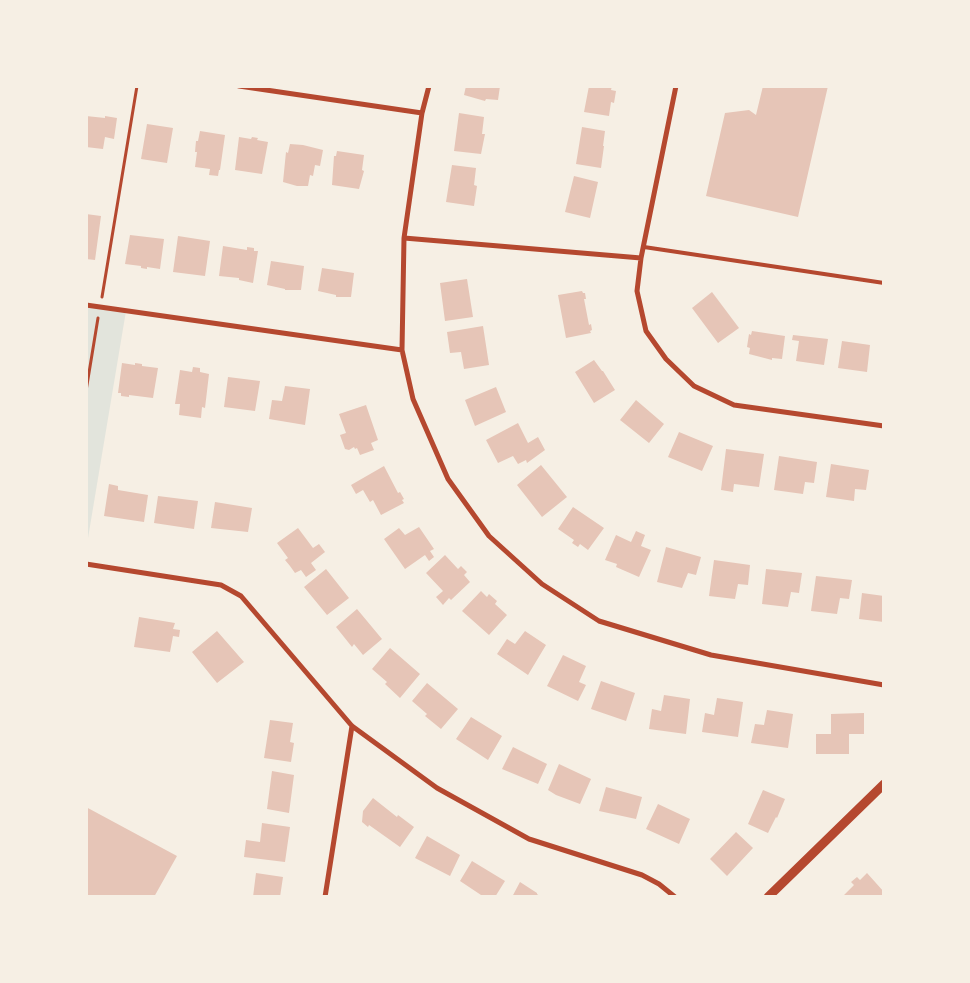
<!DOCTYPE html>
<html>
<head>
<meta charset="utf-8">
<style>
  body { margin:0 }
  #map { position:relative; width:970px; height:983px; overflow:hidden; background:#f6efe4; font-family:Helvetica,sans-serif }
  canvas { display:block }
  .frame { position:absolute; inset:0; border:88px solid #f6efe4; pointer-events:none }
</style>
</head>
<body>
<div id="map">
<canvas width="970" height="983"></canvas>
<div class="frame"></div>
</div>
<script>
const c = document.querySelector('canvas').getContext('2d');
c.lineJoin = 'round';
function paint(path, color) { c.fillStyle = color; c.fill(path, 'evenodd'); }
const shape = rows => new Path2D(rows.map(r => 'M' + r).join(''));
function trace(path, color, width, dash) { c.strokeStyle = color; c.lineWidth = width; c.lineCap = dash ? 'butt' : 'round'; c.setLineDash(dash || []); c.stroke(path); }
paint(shape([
  [86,305,126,311,86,550]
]), '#e2e4dc');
paint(shape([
  [466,86,500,86,498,100,486,99,485,101,464,95],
  [589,86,612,86,611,90,616,91,614,103,611,102,609,116,584,112],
  [763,86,828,86,798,217,706,196,725,113,749,110,756,115],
  [459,113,484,117,482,134,485,134,481,154,454,151],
  [86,116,105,118,105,116,117,118,114,139,105,137,103,149,86,147],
  [147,124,173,128,167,163,141,159],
  [582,127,605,131,603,146,604,146,601,168,576,164],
  [200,131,225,135,220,170,219,170,218,176,209,175,210,169,195,167,197,152,195,152,196,141,198,141],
  [239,137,251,139,252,137,258,138,257,140,268,142,262,174,235,170],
  [290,144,303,145,323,150,320,166,315,165,313,176,310,175,308,186,297,186,283,182,286,152,288,153],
  [337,151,364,155,362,170,364,171,359,189,332,185,334,156,336,156],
  [452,165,476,168,474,185,477,186,474,206,446,202],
  [574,176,598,182,590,218,565,212],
  [86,214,101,216,95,260,86,259],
  [130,235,164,239,160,269,147,267,147,269,141,268,141,266,125,264],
  [178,236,210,241,205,276,173,272],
  [223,246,247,250,247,247,254,248,254,251,258,251,253,283,239,280,239,278,219,276],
  [271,261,304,266,301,290,285,290,285,289,267,285],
  [322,268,354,273,351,297,336,297,336,295,318,291],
  [467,279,473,317,445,321,440,283],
  [582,291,583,293,585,293,586,299,584,299,589,325,591,324,592,330,590,331,591,333,566,338,558,295],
  [712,292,739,328,718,343,692,308],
  [483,326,489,365,464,369,461,352,450,353,447,332],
  [752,331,785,336,782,359,772,358,772,360,749,354,750,348,747,347,749,334,751,335],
  [793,335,828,339,824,365,796,361,799,341,792,340],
  [842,341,870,345,867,372,838,368],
  [594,360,602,371,603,371,615,390,594,403,575,372],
  [122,363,135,365,135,363,142,364,142,366,158,368,153,398,129,395,129,397,121,396,121,393,118,393],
  [193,367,200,368,200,372,209,374,205,408,202,407,201,418,179,415,180,404,175,404,180,370,192,372],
  [228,377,260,381,255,411,224,407],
  [285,386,310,389,305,425,269,419,272,400,282,401],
  [496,387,506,412,475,426,465,400],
  [636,400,664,424,649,443,620,420],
  [366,405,378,440,371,443,374,450,360,455,357,448,355,449,354,447,349,450,345,449,340,435,346,433,339,414],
  [518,423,528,443,538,437,545,450,527,463,526,460,518,464,513,456,498,463,486,440],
  [679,432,713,446,702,471,668,457],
  [726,449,764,454,759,487,734,484,733,492,721,490],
  [779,456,817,462,814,483,805,482,803,494,774,490],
  [831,464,869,470,866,490,855,489,854,501,826,497],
  [541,465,567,497,542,517,517,485],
  [384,466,398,493,400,492,404,499,402,500,404,503,381,515,373,500,370,502,363,490,356,494,351,485],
  [109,484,118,486,118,490,148,495,144,522,104,516],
  [158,496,198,501,194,529,154,523],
  [215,502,252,508,248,532,211,528],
  [573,507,604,528,588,550,580,544,578,547,572,543,574,540,558,529],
  [419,527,434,549,430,551,434,557,429,561,425,555,405,569,384,539,399,528,405,535],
  [298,528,313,548,319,544,325,552,311,563,316,570,306,577,301,570,295,573,290,566,285,560,288,558,277,543],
  [636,531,645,535,641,546,651,550,639,577,616,567,617,564,605,560,616,535,631,542],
  [666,547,701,557,696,575,688,573,682,588,657,582],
  [445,555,458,569,461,566,467,572,464,575,470,582,451,600,449,598,443,605,436,597,443,591,426,573],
  [714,560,750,565,748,585,738,584,735,599,709,596],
  [326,569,349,598,327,615,304,587],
  [766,569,802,573,799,593,791,592,788,607,762,604],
  [816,576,852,580,849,599,840,598,837,614,811,611],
  [481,591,487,597,489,594,497,601,495,604,507,615,489,635,462,611],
  [862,593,884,596,884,622,859,619],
  [357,609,382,639,363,655,354,644,352,647,336,627],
  [139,617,175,623,173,629,180,630,179,637,173,636,170,652,134,647],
  [217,631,244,662,217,683,192,652],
  [525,631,546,645,528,675,497,654,507,639,515,644],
  [390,648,420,674,400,698,385,684,387,682,372,669],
  [563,655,586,666,579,682,586,685,578,701,547,686],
  [601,681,635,693,626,721,591,709],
  [427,683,458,709,441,729,425,716,427,714,412,701],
  [664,695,690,699,686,734,649,729,652,709,661,711],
  [717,698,743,702,738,737,702,732,705,713,714,715],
  [767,710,793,714,788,748,751,743,755,724,764,725],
  [864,713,864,734,849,734,849,754,816,754,816,734,831,734,831,714],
  [471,717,502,736,488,760,456,739],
  [270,720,293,723,290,742,294,743,291,762,264,758],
  [513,747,547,764,538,784,502,769],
  [559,764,591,779,580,804,556,795,548,790],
  [272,771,294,775,289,813,267,809],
  [606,787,642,797,636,819,599,811],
  [763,790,785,799,777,818,776,817,768,833,748,824],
  [373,798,397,817,398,815,414,827,400,847,369,825,368,827,362,822,363,811],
  [658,804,690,819,679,844,646,829],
  [86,807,177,856,154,897,86,897],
  [262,823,290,827,285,862,244,857,246,840,260,842],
  [736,832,753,848,727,876,710,859],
  [427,836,460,855,450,876,415,858],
  [472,861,505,881,495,897,484,897,460,881],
  [256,873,283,877,280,897,253,897],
  [867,873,884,892,884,897,842,897,854,885,851,882,857,877,860,880],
  [520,882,537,893,537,894,541,897,512,897]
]), '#e6c5b7');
trace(shape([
  [102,297,137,86],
  [86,391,98,318]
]), '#b5482f', 3);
trace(shape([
  [644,247,884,283]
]), '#b5482f', 4);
trace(shape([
  [239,86,422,113],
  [429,86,422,113,404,238,402,350,413,399,448,479,489,536,542,584,599,621,711,655,884,685],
  [676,86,641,258,637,291,646,331,666,359,694,386,734,405,884,426],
  [404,238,641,258],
  [86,305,402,350],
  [86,564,221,585,241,596,352,726,437,788,529,839,642,875,659,884,675,897],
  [325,897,352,726]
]), '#b5482f', 5);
trace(shape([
  [768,897,884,784]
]), '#b5482f', 9);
</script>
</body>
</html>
